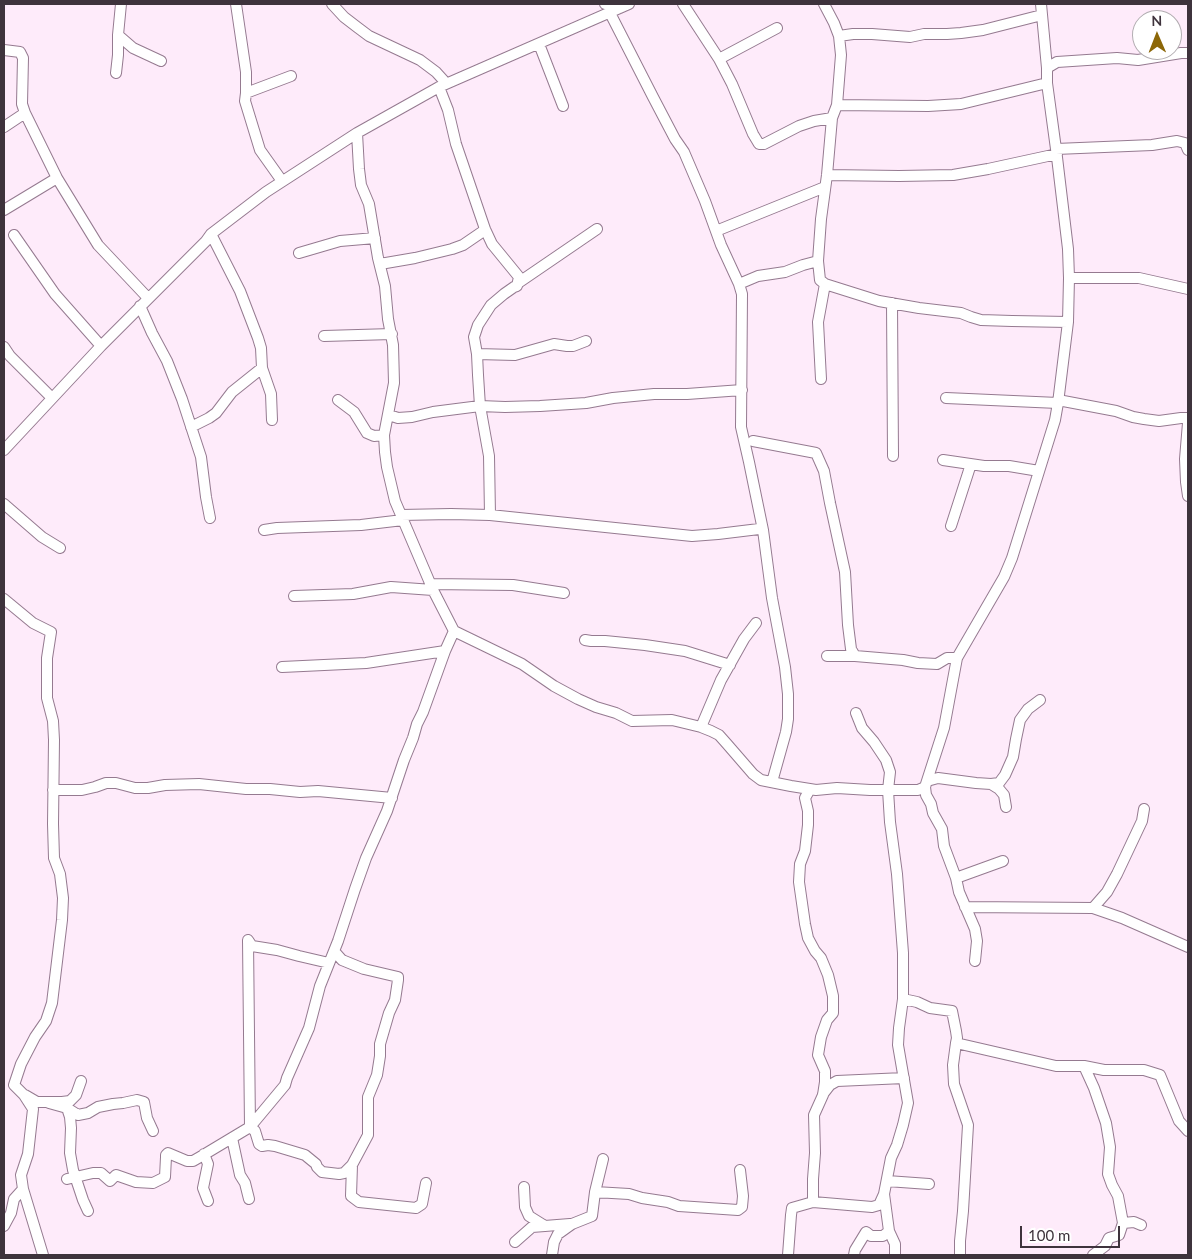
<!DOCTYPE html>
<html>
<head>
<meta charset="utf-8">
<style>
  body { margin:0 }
  #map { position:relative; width:1192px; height:1259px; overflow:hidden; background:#feebfa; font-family:Lato,sans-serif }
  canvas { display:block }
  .frame { position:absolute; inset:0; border:5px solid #3e333c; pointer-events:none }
  .north { position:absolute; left:1132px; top:10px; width:50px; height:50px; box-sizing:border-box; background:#fff; border:1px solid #b2adb1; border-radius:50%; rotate:359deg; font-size:14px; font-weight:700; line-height:20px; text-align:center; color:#3e333c }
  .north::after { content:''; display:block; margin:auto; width:18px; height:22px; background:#8c6708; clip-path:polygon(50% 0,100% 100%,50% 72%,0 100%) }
  .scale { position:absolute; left:1020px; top:1226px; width:100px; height:22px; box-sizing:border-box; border:2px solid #3e333c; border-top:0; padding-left:6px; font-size:15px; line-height:18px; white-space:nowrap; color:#3e333c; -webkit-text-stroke:4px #fff; paint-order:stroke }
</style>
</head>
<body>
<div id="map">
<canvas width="1192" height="1259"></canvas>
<div class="frame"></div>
<div class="north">N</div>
<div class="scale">100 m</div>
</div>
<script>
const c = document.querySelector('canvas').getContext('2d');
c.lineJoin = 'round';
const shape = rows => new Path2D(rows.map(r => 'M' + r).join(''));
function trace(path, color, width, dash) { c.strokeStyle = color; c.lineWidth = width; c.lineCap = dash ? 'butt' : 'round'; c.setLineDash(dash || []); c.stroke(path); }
const minor = shape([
  [236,4,246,72,246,93,245,101,260,150,282,181],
  [332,4,344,17,357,27,369,36,420,60,436,72,446,83],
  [605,4,620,8],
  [683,4,719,59,732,84,753,134,759,144,764,144,799,126,814,121,832,118],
  [824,4,834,23,839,36,841,55,837,105,832,118,827,175,821,219,818,261,820,280,825,284,879,301,919,308,961,313,971,317,981,320,1012,321,1068,322],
  [610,13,653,97,675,139,684,152,705,201,721,245,739,284,742,294,741,427,749,462,763,530,772,598,785,667,788,694,788,719,786,732,772,782],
  [118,35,133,48,161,61],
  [839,36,853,34,872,34,910,37,924,34,947,34,961,33,983,30,1042,15],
  [539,44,563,106],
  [4,50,20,52,23,58,22,104,25,113,57,178,98,245,148,298],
  [719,59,777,28],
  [1047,68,1057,62,1117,58,1138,60,1181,53,1188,53],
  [116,73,118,55,118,35,121,4],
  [439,87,448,110,456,144,485,229,492,244,519,277,517,286,514,287,504,294,491,305,478,325,474,337,477,354,478,375,480,406,489,456,490,515],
  [246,93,291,76],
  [837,105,928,106,961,104,1047,83],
  [4,127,25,113],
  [357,133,359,169,361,185,369,204,378,258,385,286,388,319,393,345,394,383,384,435,385,452,387,467,395,501,433,590,454,631],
  [1056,149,1152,145,1177,141,1185,143,1188,150],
  [827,175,899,176,953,175,988,169,1057,154],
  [4,210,57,178],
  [716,231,825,187],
  [211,234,240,291,258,338,261,348,262,368,271,394,272,420],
  [14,235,55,294,101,346],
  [299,253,340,241,375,238],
  [380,264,415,258,452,249,463,245,482,232,485,229],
  [1069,278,1139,278,1188,289],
  [518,283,597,229],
  [739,284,758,276,785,272,803,265,818,261],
  [892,303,893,456],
  [140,306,152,333,167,361,182,399,201,457,206,497,210,518],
  [324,336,392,334],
  [4,347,10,356,52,398],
  [477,354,515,355,554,344,567,346,573,346,586,341],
  [821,379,818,322,825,284],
  [946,398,1058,403],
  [338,400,354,412,367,433,374,436,384,435],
  [1058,400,1116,411,1133,417,1144,419,1159,421,1181,418,1187,418,1188,423,1185,459,1186,482,1188,496],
  [389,415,398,418,412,417,433,412,480,406,505,407,540,406,586,403,613,398,654,394,687,394,742,390],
  [191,427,209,418,216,413,232,392,262,368],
  [753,441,816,453,824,471,830,503,845,572,848,625,851,649,855,656,903,660,918,663,937,664,947,658,957,658],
  [4,450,101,346,206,241,211,234,266,192,357,133,439,87,629,4],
  [943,460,984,466,1009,466,1039,471],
  [4,504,42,537,60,548],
  [401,515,451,514,490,515,692,536,718,534,759,529,763,530],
  [951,526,971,464],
  [264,530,277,528,361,525,403,520],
  [431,584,513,585,564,593],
  [294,596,353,594,391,587,433,590],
  [4,599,33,623,51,632,47,658,47,698,53,721,54,740,53,824,54,858,60,874,63,898,62,920,52,1003,46,1021,35,1037,21,1064,14,1085,24,1095,33,1109,28,1154,21,1175,23,1189,43,1255],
  [585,640,591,641,605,641,645,645,685,651,730,665],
  [827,656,855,656],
  [282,667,366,663,445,651],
  [856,713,862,728,874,742,886,760,890,772,888,790,890,822,897,874,903,953,903,999,917,1002,930,1008,952,1011,956,1031,957,1038,956,1043,1056,1066,1084,1066,1104,1070,1144,1070,1160,1075,1179,1121,1188,1131],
  [701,727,721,680,744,639,756,623],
  [927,781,938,778,976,783,991,784,999,783,1005,775,1013,757,1016,739,1020,720,1028,709,1040,700],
  [991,784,999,789,1004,795,1006,807],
  [810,789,805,798,808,811,808,825,805,851,800,864,799,882,805,924,808,938,815,951,821,958,828,975,833,996,833,1013,827,1020,821,1037,818,1055,825,1071,825,1082,823,1095,814,1115,815,1153,813,1179,813,1202],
  [53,790,82,790,95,787,106,783,116,783,135,788,148,788,165,785,199,784,246,789,270,789,300,792,318,791,392,798],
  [956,878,1003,861],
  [965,907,1093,908,1122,918,1188,947],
  [1093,908,1107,892,1117,874,1142,821,1144,809],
  [334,951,342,960,364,969,398,977,398,980,395,1000,389,1013,380,1044,380,1056,377,1075,368,1097,368,1135,352,1165,351,1196,359,1202,416,1208,422,1204,426,1183],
  [975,961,977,941,975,929,959,892,956,878,944,846,942,829,933,813,931,804,926,795,925,787,944,728,957,658,1004,577,1012,558,1055,420,1058,403,1068,322,1069,278,1068,249,1056,149,1047,83,1047,68,1041,4],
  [329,963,299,956,277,950,252,946,248,940,250,1127,255,1131,259,1144,262,1146,268,1145,275,1146,305,1155,316,1164,317,1167,322,1172,339,1174,344,1173,352,1165],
  [956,1043,953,1065,954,1084,968,1125,963,1211,960,1241,960,1255],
  [1084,1066,1094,1088,1106,1123,1110,1147,1108,1174,1112,1185,1118,1196,1123,1223,1119,1235,1109,1238,1105,1246,1093,1255],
  [823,1094,830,1085,837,1081,904,1078],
  [25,1095,37,1102,62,1102,70,1101,76,1095,81,1081],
  [49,1103,67,1108,70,1117,71,1128,70,1153,73,1170,83,1200,88,1211],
  [67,1108,78,1115,88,1113,98,1107,113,1104,123,1103,137,1100,144,1102,147,1118,153,1131],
  [232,1138,240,1175,245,1183,249,1199],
  [204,1154,208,1164,203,1188,208,1201],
  [67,1179,93,1173,101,1173,110,1181,116,1175,136,1182,153,1183,165,1177,166,1157,166,1155,168,1153,187,1161,193,1161,200,1157,250,1127,285,1085,287,1078,309,1028,320,986,338,941,355,889,366,858,387,811,404,760,413,738,417,724,423,712,445,651,454,631,522,664,554,686,578,699,596,707,616,713,632,721,672,720,701,727,711,731,719,735,727,744,753,774,761,780,791,786,816,790,837,788,870,790,918,790,925,787],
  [887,1181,929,1184],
  [524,1187,525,1207,529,1216,545,1226],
  [595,1192,629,1194,642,1198,668,1202,679,1206,738,1210,742,1207,743,1196,740,1170],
  [1123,1223,1134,1222,1141,1225],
  [4,1226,11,1213,14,1199,23,1189],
  [889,1231,895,1244,895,1255],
  [515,1242,532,1227,570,1224],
  [552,1255,554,1242,558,1234,572,1224,592,1216,595,1192,603,1159],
  [788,1255,791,1215,792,1208,813,1202,872,1207,879,1205,884,1194],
  [854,1255,855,1250,866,1232,871,1236,883,1236,889,1231,884,1194,891,1158,897,1145,903,1125,908,1103,898,1045,899,1028,903,999]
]);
trace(minor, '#957a90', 12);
trace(minor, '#fff', 10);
</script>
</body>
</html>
